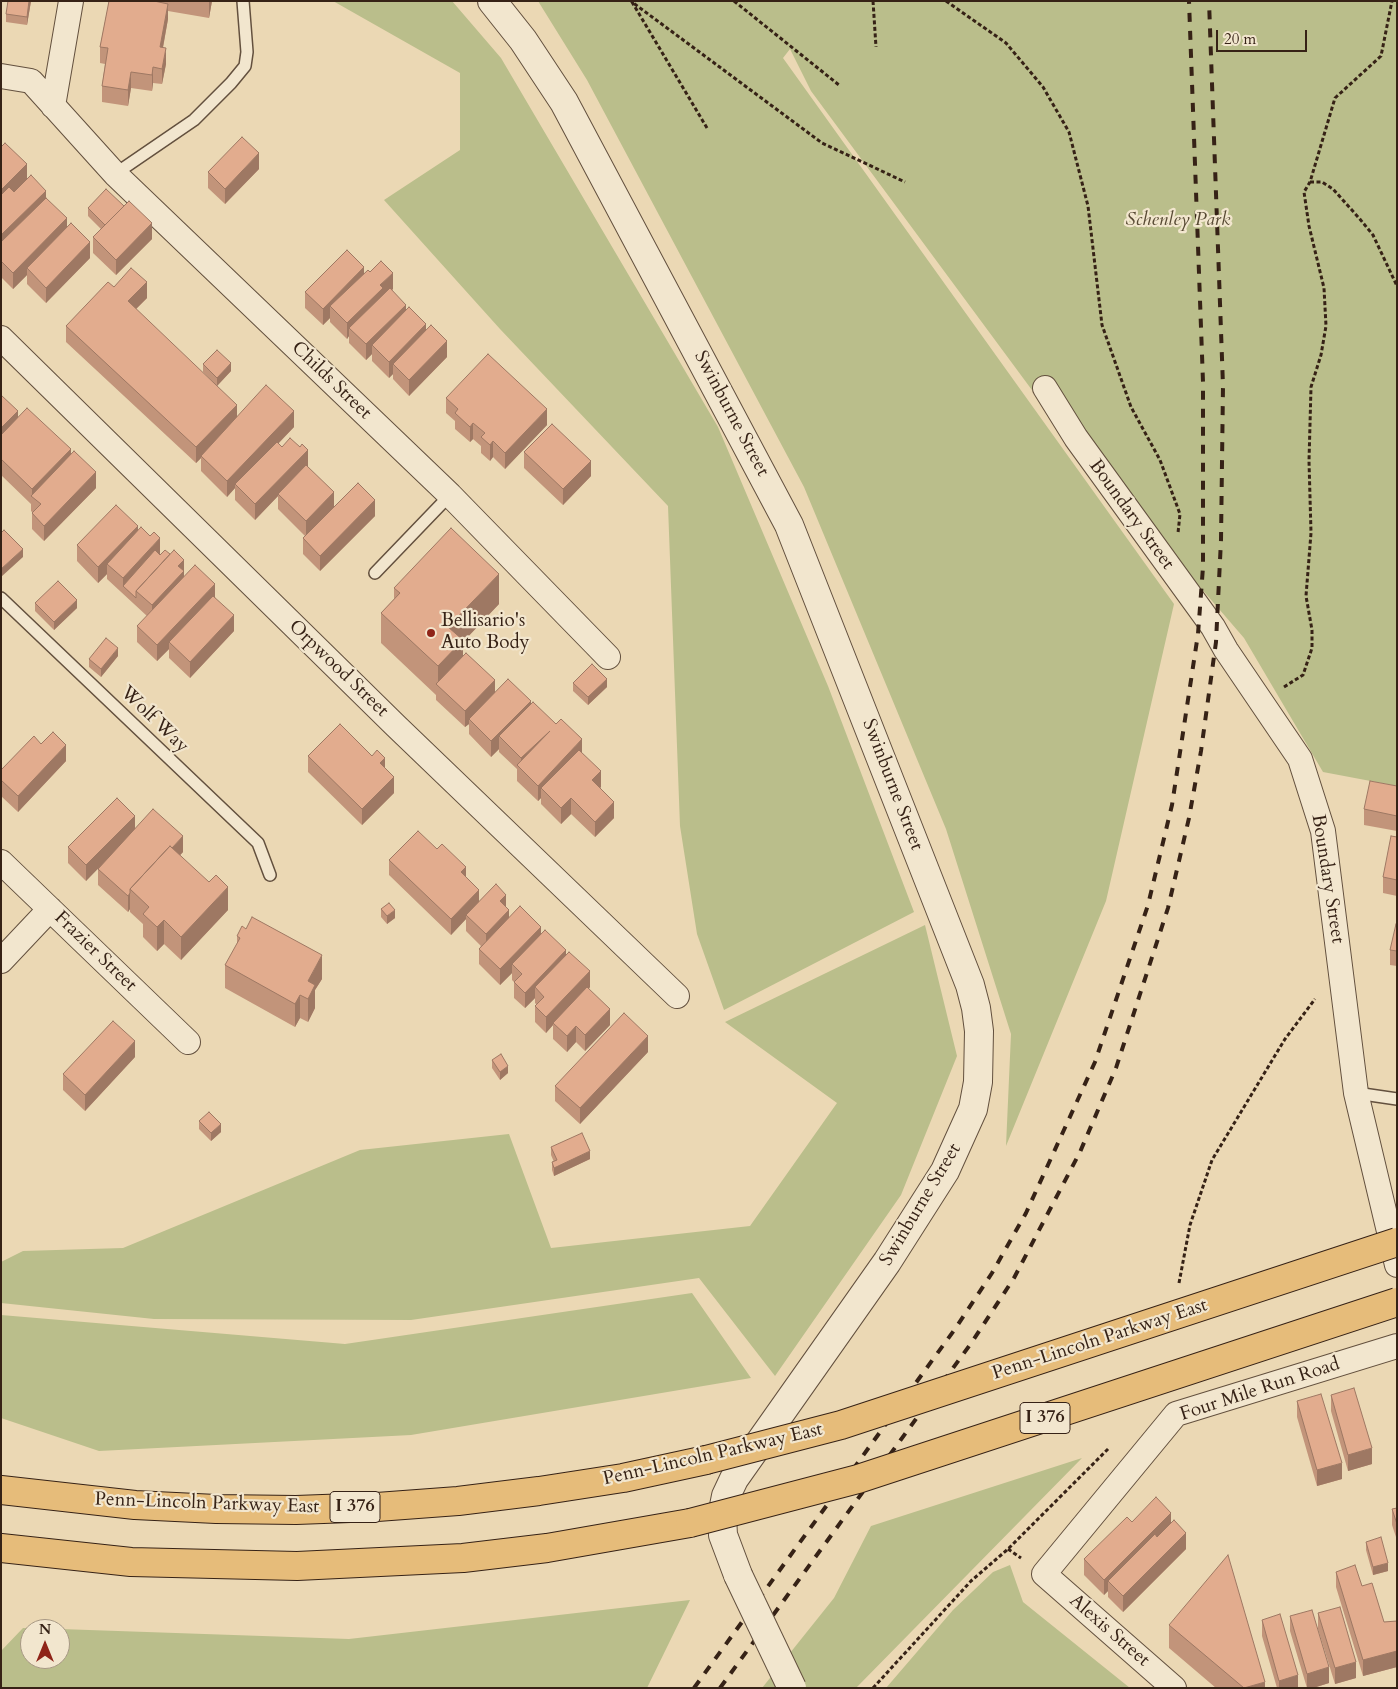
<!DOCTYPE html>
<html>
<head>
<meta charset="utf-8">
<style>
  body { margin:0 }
  #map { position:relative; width:1398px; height:1689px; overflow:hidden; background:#ebd8b4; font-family:Cardo,serif }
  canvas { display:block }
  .frame { position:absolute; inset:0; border:2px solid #362216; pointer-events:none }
  .north { position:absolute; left:20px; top:1619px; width:50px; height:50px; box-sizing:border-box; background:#f2e6ce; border:1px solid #a79884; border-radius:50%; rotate:0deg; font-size:14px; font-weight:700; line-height:20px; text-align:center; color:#362216 }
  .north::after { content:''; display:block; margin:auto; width:18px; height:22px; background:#8f2418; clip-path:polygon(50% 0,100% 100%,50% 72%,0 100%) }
  .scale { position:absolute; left:1216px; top:30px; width:91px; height:22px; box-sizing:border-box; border:2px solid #362216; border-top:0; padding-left:6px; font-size:15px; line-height:18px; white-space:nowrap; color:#362216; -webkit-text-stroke:4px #f2e6ce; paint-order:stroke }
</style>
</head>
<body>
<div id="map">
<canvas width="1398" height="1689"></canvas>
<div class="frame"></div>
<div class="north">N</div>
<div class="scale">20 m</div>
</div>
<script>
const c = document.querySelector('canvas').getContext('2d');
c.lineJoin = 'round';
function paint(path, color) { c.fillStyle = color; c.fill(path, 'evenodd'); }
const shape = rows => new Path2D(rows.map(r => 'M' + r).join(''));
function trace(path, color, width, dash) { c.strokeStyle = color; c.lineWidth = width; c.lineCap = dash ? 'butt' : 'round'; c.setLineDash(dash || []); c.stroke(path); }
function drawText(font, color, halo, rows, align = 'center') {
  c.font = font + ' Cardo,serif'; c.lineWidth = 4.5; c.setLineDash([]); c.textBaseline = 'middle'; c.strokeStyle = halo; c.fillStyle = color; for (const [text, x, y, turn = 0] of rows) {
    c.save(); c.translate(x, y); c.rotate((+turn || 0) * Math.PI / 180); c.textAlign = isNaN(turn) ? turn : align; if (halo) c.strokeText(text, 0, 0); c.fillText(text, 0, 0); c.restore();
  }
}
paint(shape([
  [333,1,452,1,501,58,718,427,828,686,914,912,724,1010,697,934,680,826,668,506,500,329,384,200,460,150,460,73],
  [538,1,1397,1,1397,786,1323,772,1244,638,1043,405,811,91,790,49,783,58,1174,604,1106,901,1006,1146,1011,1034,946,829,804,487,587,80],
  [925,925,957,1056,901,1195,775,1376,699,1278,411,1320,154,1319,1,1303,1,1262,23,1251,123,1248,360,1150,509,1134,551,1248,750,1226,837,1103,725,1022],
  [692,1293,751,1378,411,1435,99,1451,1,1418,1,1315,345,1344],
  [1082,1458,856,1688,762,1688,834,1598,871,1526],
  [1010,1565,1023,1602,1130,1688,886,1688,953,1610,993,1572],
  [690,1600,647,1688,1,1688,1,1651,23,1628,57,1629,30,1629,30,1659,60,1659,60,1629,349,1639]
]), '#babe8b');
const service = shape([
  [115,174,194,120,231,83,245,66,247,52,243,1],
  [375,573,450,495],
  [1,598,258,843,270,875],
  [1356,1093,1397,1099]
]);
const minor = shape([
  [1,76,31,81,115,174,450,495,608,657],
  [53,106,71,1],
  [1,338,396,726,677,996],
  [1045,388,1076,438,1213,627,1226,650,1300,759,1323,831,1356,1093,1397,1265],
  [1,862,188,1042],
  [1,961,50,909],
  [1174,1688,1044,1574,1176,1414,1397,1346]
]);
const tertiary = shape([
  [492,1,523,40,564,102,789,525,970,985,976,1008,979,1031,978,1082,973,1109,945,1171,887,1262,734,1479,726,1496,722,1516,723,1535,738,1575]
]);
const motorway = shape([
  [1,1490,135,1505,216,1509,296,1510,377,1507,458,1501,539,1491,623,1478,706,1460],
  [1,1548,131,1562,297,1566,463,1558,547,1548,690,1523]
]);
trace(service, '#63503e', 14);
trace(minor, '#63503e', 26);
trace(tertiary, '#63503e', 30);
trace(motorway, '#362216', 30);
trace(shape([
  [734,1,839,85],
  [873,1,876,47],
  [946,1,1006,43,1043,87,1069,132,1088,206,1102,325,1131,407,1160,460,1180,514,1178,533],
  [707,128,632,2,822,143,905,182],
  [1310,182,1322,182,1333,189,1359,218,1373,235,1397,286],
  [1284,687,1303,675,1312,648,1312,630,1306,596,1311,533,1309,461,1311,387,1321,355,1326,326,1324,288,1309,226,1304,192,1310,182,1335,98,1381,56,1392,1],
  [1179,1283,1190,1225,1212,1160,1285,1039,1315,999],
  [1008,1549,1021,1558],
  [873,1688,971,1581,1008,1549,1109,1448]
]), '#362216', 3, [4, 2.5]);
trace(service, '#f2e6ce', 11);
trace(minor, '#f2e6ce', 24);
trace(tertiary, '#f2e6ce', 28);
trace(motorway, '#e6bc7a', 28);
trace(shape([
  [694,1688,955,1329,992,1273,1026,1213,1095,1062,1148,905,1172,805,1198,634,1203,567,1203,382,1189,1],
  [720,1688,972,1342,1014,1278,1080,1152,1116,1068,1168,908,1189,818,1201,751,1216,642,1221,540,1223,386,1209,1]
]), '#362216', 4, [9, 9]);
const tertiaryBridge = shape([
  [738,1575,792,1688]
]);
const motorwayBridge = shape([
  [706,1460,841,1425,1397,1242],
  [690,1523,858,1479,1397,1302]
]);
trace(tertiaryBridge, '#63503e', 30, []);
trace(motorwayBridge, '#362216', 30, []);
trace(tertiaryBridge, '#f2e6ce', 28);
trace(motorwayBridge, '#e6bc7a', 28);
paint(shape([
  [31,1,27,25,6,22,6,14],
  [109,1,212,1,209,18,168,11,168,19,163,48,166,64,162,84,153,83,152,91,131,88,128,106,102,102,102,86,105,64,100,63,100,47],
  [1,147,27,180,46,198,67,227,90,258,46,303,27,284,27,275,13,289,1,277],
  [259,169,225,204,208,188,208,172],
  [88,208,152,239,116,275,93,253,93,237,101,229,88,216],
  [364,273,393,289,392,290,406,310,426,330,447,357,409,396,393,379,393,374,389,378,372,361,372,354,366,360,349,343,349,336,347,339,330,322,330,318,323,325,305,308,305,292],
  [114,287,147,298,136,309,237,417,294,427,278,444,282,447,308,466,307,466,334,507,375,516,320,571,303,554,303,538,305,536,278,509,278,496,255,520,235,500,235,488,227,497,201,471,201,458,196,463,66,342,66,326],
  [203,364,231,371,217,386,203,372],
  [1,395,18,418,71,455,96,488,44,541,32,529,32,513,33,513,31,511,31,504,1,475],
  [446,398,547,425,505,469,493,457,490,461,481,453,481,446,473,439,470,442,455,429,455,421,446,413],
  [524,452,591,476,563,505,524,468],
  [138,531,159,554,184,575,184,577,215,597,234,631,190,678,169,658,169,649,157,661,137,642,137,626,147,616,107,579,107,574,98,583,77,561,77,545],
  [394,588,499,604,463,642,463,656,495,692,531,704,582,753,601,787,600,788,614,818,595,837,571,814,561,824,541,804,541,798,538,801,517,781,517,769,499,752,499,749,491,757,469,734,469,724,465,727,436,700,436,695,381,643,381,613,394,599],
  [35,603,77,608,54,630,35,611],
  [118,656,101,677,89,667,89,659],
  [573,683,607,687,588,705,573,691],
  [41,744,66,761,18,812,1,796,1,770],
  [308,756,385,769,394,793,362,825,308,772],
  [1397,786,1397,831,1364,825,1364,809],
  [135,828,183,852,180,855,228,910,181,960,164,944,157,951,143,937,143,924,130,912,130,909,128,912,98,885,98,869,101,865,86,881,68,863,68,847],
  [1397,837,1397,896,1383,893,1383,877],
  [389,860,466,877,479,901,506,907,509,918,541,934,566,955,590,987,589,989,610,1025,585,1051,576,1042,567,1052,553,1039,553,1025,546,1033,535,1022,535,1006,537,1005,535,1003,535,998,525,1008,514,998,514,982,512,980,512,973,500,985,479,964,479,949,481,946,466,931,466,919,451,935,389,875],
  [381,909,395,918,387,924,381,917],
  [1397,924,1397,966,1390,965,1390,950],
  [237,936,322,979,315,990,315,1008,308,1022,300,1018,295,1027,225,988,225,965,237,945],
  [648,1052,580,1124,555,1101,555,1086],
  [135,1057,85,1111,63,1090,63,1074],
  [492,1060,508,1073,500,1080,492,1068],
  [199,1121,221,1132,211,1141,199,1129],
  [551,1147,590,1159,554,1176,552,1170,552,1162,554,1162,551,1155],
  [1331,1395,1372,1464,1348,1471,1331,1411],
  [1297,1401,1342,1479,1317,1486,1297,1417],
  [1397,1508,1397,1540,1392,1525,1392,1509],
  [1132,1522,1171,1523,1186,1549,1123,1612,1108,1597,1108,1591,1104,1595,1084,1575,1084,1559],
  [1366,1542,1388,1571,1373,1575,1366,1550],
  [1336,1572,1362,1586,1384,1622,1397,1621,1397,1667,1363,1676,1336,1587],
  [1318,1613,1356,1678,1335,1684,1318,1629],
  [1290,1616,1329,1683,1313,1688,1307,1688,1290,1631],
  [1262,1620,1298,1688,1277,1688,1262,1636],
  [1169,1625,1265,1688,1216,1688,1169,1648]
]), '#c2947a');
paint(shape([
  [29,1,31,1,27,25,27,17],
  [209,1,212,1,209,18],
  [168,4,168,19,160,63,160,47],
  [166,48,166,64,162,84,162,69],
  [153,67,153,83,152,91,152,75],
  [131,72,131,88,128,106,128,90],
  [259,153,259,169,225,204,225,189],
  [27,164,27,180,1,206,1,190],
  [46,191,46,206,1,251,1,235],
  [67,218,67,234,27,268,27,275,13,289,13,273],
  [152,223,152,239,116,275,116,260],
  [90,242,90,258,46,303,46,288],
  [364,267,364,283,330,306,330,318,323,325,323,309],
  [393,273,393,289,349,328,349,336,347,339,347,323,380,285],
  [147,282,147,298,128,317,128,301],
  [406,305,406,321,372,345,372,354,366,360,366,344],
  [426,324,426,340,393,364,393,374,389,378,389,362],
  [447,341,447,357,409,396,409,380],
  [231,363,231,371,217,386,217,378],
  [237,405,237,421,201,456,201,458,196,463,196,447],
  [547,409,547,425,505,469,505,453],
  [18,411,18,427,1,444,1,428],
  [294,411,294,427,237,486,235,484,235,488,227,497,227,481],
  [473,423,473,439,470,442,470,427],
  [493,441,493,457,490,461,490,445],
  [71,449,71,465,32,497,32,489],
  [308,450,308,466,279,495,278,494,278,496,255,520,255,504],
  [591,461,591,476,563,505,563,489],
  [96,472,96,488,44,541,44,526],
  [334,492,334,507,306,536,306,521],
  [375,500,375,516,320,571,320,556],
  [138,526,138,542,107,564,107,574,98,583,98,567],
  [160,538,160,554,127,589,123,586,123,578],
  [23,549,23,557,1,577,1,569],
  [184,560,184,587,152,621,152,605,178,566],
  [499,574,499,604,463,642,463,670,438,685,438,666,448,627],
  [215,584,215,600,169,642,169,649,157,661,157,645],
  [77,600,77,608,54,630,54,622],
  [234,615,234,631,190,678,190,662],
  [118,648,118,656,101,677,101,669],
  [607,679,607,687,588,705,588,697],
  [495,680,495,696,469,719,469,724,465,727,465,711],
  [531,701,531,717,499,736,499,749,491,757,491,741],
  [550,731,521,770,521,758],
  [582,739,582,755,541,788,541,798,538,801,538,786],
  [66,745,66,761,18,812,18,796],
  [385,758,385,774,380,763],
  [601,771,601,787,592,796,592,780],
  [394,777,394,793,362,825,362,809],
  [571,798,571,814,561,824,561,808],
  [614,802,614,818,595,837,595,822],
  [135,816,135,831,86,881,86,865],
  [183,836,183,852,140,898,132,891],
  [466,867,466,883,461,872],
  [228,887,228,910,181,960,181,937],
  [479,890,479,905,466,915,466,919,451,935,451,919],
  [130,893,130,909,128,912,128,896],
  [506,895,506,911,500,901],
  [395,910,395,918,387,924,387,916],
  [509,910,509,926,486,950,486,934],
  [164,920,164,944,157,951,157,927],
  [541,927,541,943,512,964,512,973,500,985,500,969],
  [566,950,566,965,535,987,535,998,525,1008,525,993],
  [322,955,322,979,315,990,315,1008,308,1022,308,981],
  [590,971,590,987,554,1024,553,1023,553,1025,546,1033,546,1017],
  [300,995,300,1018,295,1027,295,1004],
  [610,1009,610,1025,585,1051,585,1035],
  [576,1026,576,1042,567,1052,567,1036],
  [648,1036,648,1052,580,1124,580,1108],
  [135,1041,135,1057,85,1111,85,1095],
  [508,1066,508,1073,500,1080,500,1072],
  [221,1124,221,1132,211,1141,211,1133],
  [590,1151,590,1159,554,1176,554,1168],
  [1372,1448,1372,1464,1348,1471,1348,1455],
  [1342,1463,1342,1479,1317,1486,1317,1470],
  [1171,1513,1171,1528,1108,1581,1108,1591,1104,1595,1104,1580],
  [1186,1533,1186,1549,1123,1612,1123,1596],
  [1388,1563,1388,1571,1373,1575,1373,1567],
  [1397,1651,1397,1667,1363,1676,1363,1660],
  [1356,1662,1356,1678,1335,1684,1335,1668],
  [1329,1667,1329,1683,1313,1688,1307,1688,1307,1674],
  [1298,1675,1298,1688,1279,1688,1279,1681],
  [1265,1682,1265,1688,1244,1688]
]), '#9e7863');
const building = shape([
  [8,1,29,1,27,17,6,14,8,1],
  [109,1,154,1,168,4,160,47,166,48,162,69,153,67,152,75,131,72,128,90,102,86,108,48,100,47,109,1],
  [242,137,259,153,225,189,208,172,242,137],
  [5,143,27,164,1,190,1,147,5,143],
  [31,175,46,191,1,235,1,195,9,187,14,192,31,175],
  [106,189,124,206,105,225,88,208,106,189],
  [46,198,67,218,13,273,1,261,1,242,46,198],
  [129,201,152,223,116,260,93,237,129,201],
  [71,223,90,242,46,288,27,268,71,223],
  [347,250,364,267,323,309,305,292,347,250],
  [381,261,393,273,380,285,383,288,347,323,330,306,368,270,370,272,381,261],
  [131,268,147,282,128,301,237,405,196,447,66,326,108,282,114,287,131,268],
  [390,288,406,305,366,344,349,328,390,288],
  [409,307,426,324,389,362,372,345,409,307],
  [431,325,447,341,409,380,393,364,431,325],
  [217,350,231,363,217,378,203,364,217,350],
  [488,354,547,409,505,453,493,441,490,445,481,437,485,433,473,423,470,427,455,413,458,409,446,398,488,354],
  [266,385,294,411,227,481,201,456,266,385],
  [1,395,18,411,1,428,1,395],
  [27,408,71,449,32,489,1,459,1,435,27,408],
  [552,424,591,461,563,489,524,452,552,424],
  [290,438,300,447,302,444,308,450,255,504,235,484,277,442,282,447,290,438],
  [74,451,96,472,44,526,32,513,41,504,31,496,74,451],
  [306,465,334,492,306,521,278,494,306,465],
  [358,483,375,500,320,556,303,538,358,483],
  [116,505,138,526,98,567,77,545,116,505],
  [141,527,150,536,154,532,160,538,123,578,107,564,141,527],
  [451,528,499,574,448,627,463,640,438,666,381,613,400,593,394,588,451,528],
  [4,530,23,549,1,569,1,533,4,530],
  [155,550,160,555,165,550,170,554,136,591,136,598,123,586,155,550],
  [174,550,184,560,178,566,184,571,152,605,136,591,174,550],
  [195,565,215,584,157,645,137,626,195,565],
  [58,581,77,600,54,622,35,603,58,581],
  [213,596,234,615,190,662,169,642,213,596],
  [106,638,118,648,101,669,89,659,106,638],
  [466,653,495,680,465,711,436,684,466,653],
  [592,664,607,679,588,697,573,683,592,664],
  [508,679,531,701,491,741,469,719,508,679],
  [533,702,556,724,561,719,582,739,538,786,517,765,550,731,521,758,499,736,533,702],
  [340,724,372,756,377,750,385,758,380,763,394,777,362,809,308,756,340,724],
  [53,732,66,745,18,796,1,780,1,770,34,736,41,744,53,732],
  [579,750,601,771,592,780,614,802,595,822,571,798,561,808,541,788,579,750],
  [1370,781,1397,786,1397,816,1364,809,1370,781],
  [117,798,135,816,86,865,68,847,117,798],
  [153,809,183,836,172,848,170,846,130,889,130,893,128,896,98,869,153,809],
  [418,831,437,849,442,844,466,867,461,872,479,890,451,919,389,860,418,831],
  [1391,836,1397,837,1397,880,1383,877,1391,836],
  [170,846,209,882,216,875,228,887,181,937,164,920,157,927,143,914,149,907,130,889,170,846],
  [496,884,506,895,500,901,509,910,486,934,466,915,496,884],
  [389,903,395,910,387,916,381,909,389,903],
  [520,906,541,927,500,969,479,949,520,906],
  [252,917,322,955,308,981,315,985,308,999,300,995,295,1004,225,965,240,938,237,936,242,926,246,929,252,917],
  [1396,924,1397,924,1397,951,1390,950,1396,924],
  [545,930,566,950,525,993,514,982,522,974,512,964,545,930],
  [569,952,590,971,546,1017,535,1006,544,997,535,987,569,952],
  [587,987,610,1009,585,1035,576,1026,567,1036,553,1023,587,987],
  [624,1013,648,1036,580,1108,555,1086,624,1013],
  [113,1021,135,1041,85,1095,63,1074,113,1021],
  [501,1054,508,1066,500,1072,492,1060,501,1054],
  [209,1112,221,1124,211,1133,199,1121,209,1112],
  [582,1133,590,1151,554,1168,552,1162,557,1160,551,1147,582,1133],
  [1354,1388,1372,1448,1348,1455,1331,1395,1354,1388],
  [1321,1394,1342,1463,1317,1470,1297,1401,1321,1394],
  [1156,1497,1171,1513,1104,1580,1084,1559,1127,1517,1132,1522,1156,1497],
  [1397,1508,1397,1524,1392,1509,1397,1508],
  [1174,1520,1186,1533,1123,1596,1108,1581,1155,1534,1157,1537,1174,1520],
  [1381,1537,1388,1563,1373,1567,1366,1542,1381,1537],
  [1228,1555,1265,1682,1244,1688,1169,1625,1228,1555],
  [1355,1565,1362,1586,1372,1583,1384,1622,1397,1621,1397,1651,1363,1660,1336,1572,1355,1565],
  [1340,1607,1356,1662,1335,1668,1318,1613,1340,1607],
  [1312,1610,1329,1667,1307,1674,1290,1616,1312,1610],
  [1280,1614,1298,1675,1279,1681,1262,1620,1280,1614]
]);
paint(building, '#e2ac8e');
trace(building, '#9e7863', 1);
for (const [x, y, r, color] of [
  [431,633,5,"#8f2418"]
]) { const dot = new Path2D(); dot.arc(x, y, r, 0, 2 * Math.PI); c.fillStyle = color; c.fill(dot); trace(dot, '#f2e6ce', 2); }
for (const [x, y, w] of [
  [1045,1418,50],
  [355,1507,50]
]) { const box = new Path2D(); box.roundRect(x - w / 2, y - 15.5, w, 31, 4); c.fillStyle = '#f2e6ce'; c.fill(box); trace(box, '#362216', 1); }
drawText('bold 18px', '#362216', null, [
  ["I 376",1045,1418],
  ["I 376",355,1507]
]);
drawText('italic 19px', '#574933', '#f2e6ce', [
  ["Schenley Park",1178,221]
]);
drawText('19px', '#362216', '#f2e6ce', [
  ["Childs Street",331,381,44],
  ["Swinburne Street",731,414,62],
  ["Boundary Street",1131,515,54],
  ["Orpwood Street",338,669,44],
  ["Wolf Way",154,720,44],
  ["Swinburne Street",892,785,69],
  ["Boundary Street",1327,879,81],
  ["Frazier Street",95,952,44],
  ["Swinburne Street",921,1205,-59],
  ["Penn-Lincoln Parkway East",1100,1340,-18],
  ["Four Mile Run Road",1260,1390,-18],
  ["Penn-Lincoln Parkway East",713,1455,-13],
  ["Penn-Lincoln Parkway East",207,1504,2],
  ["Alexis Street",1109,1631,41]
]);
drawText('19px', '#362216', '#f2e6ce', [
  ["Bellisario's",441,622],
  ["Auto Body",441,644]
], 'left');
</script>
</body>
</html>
